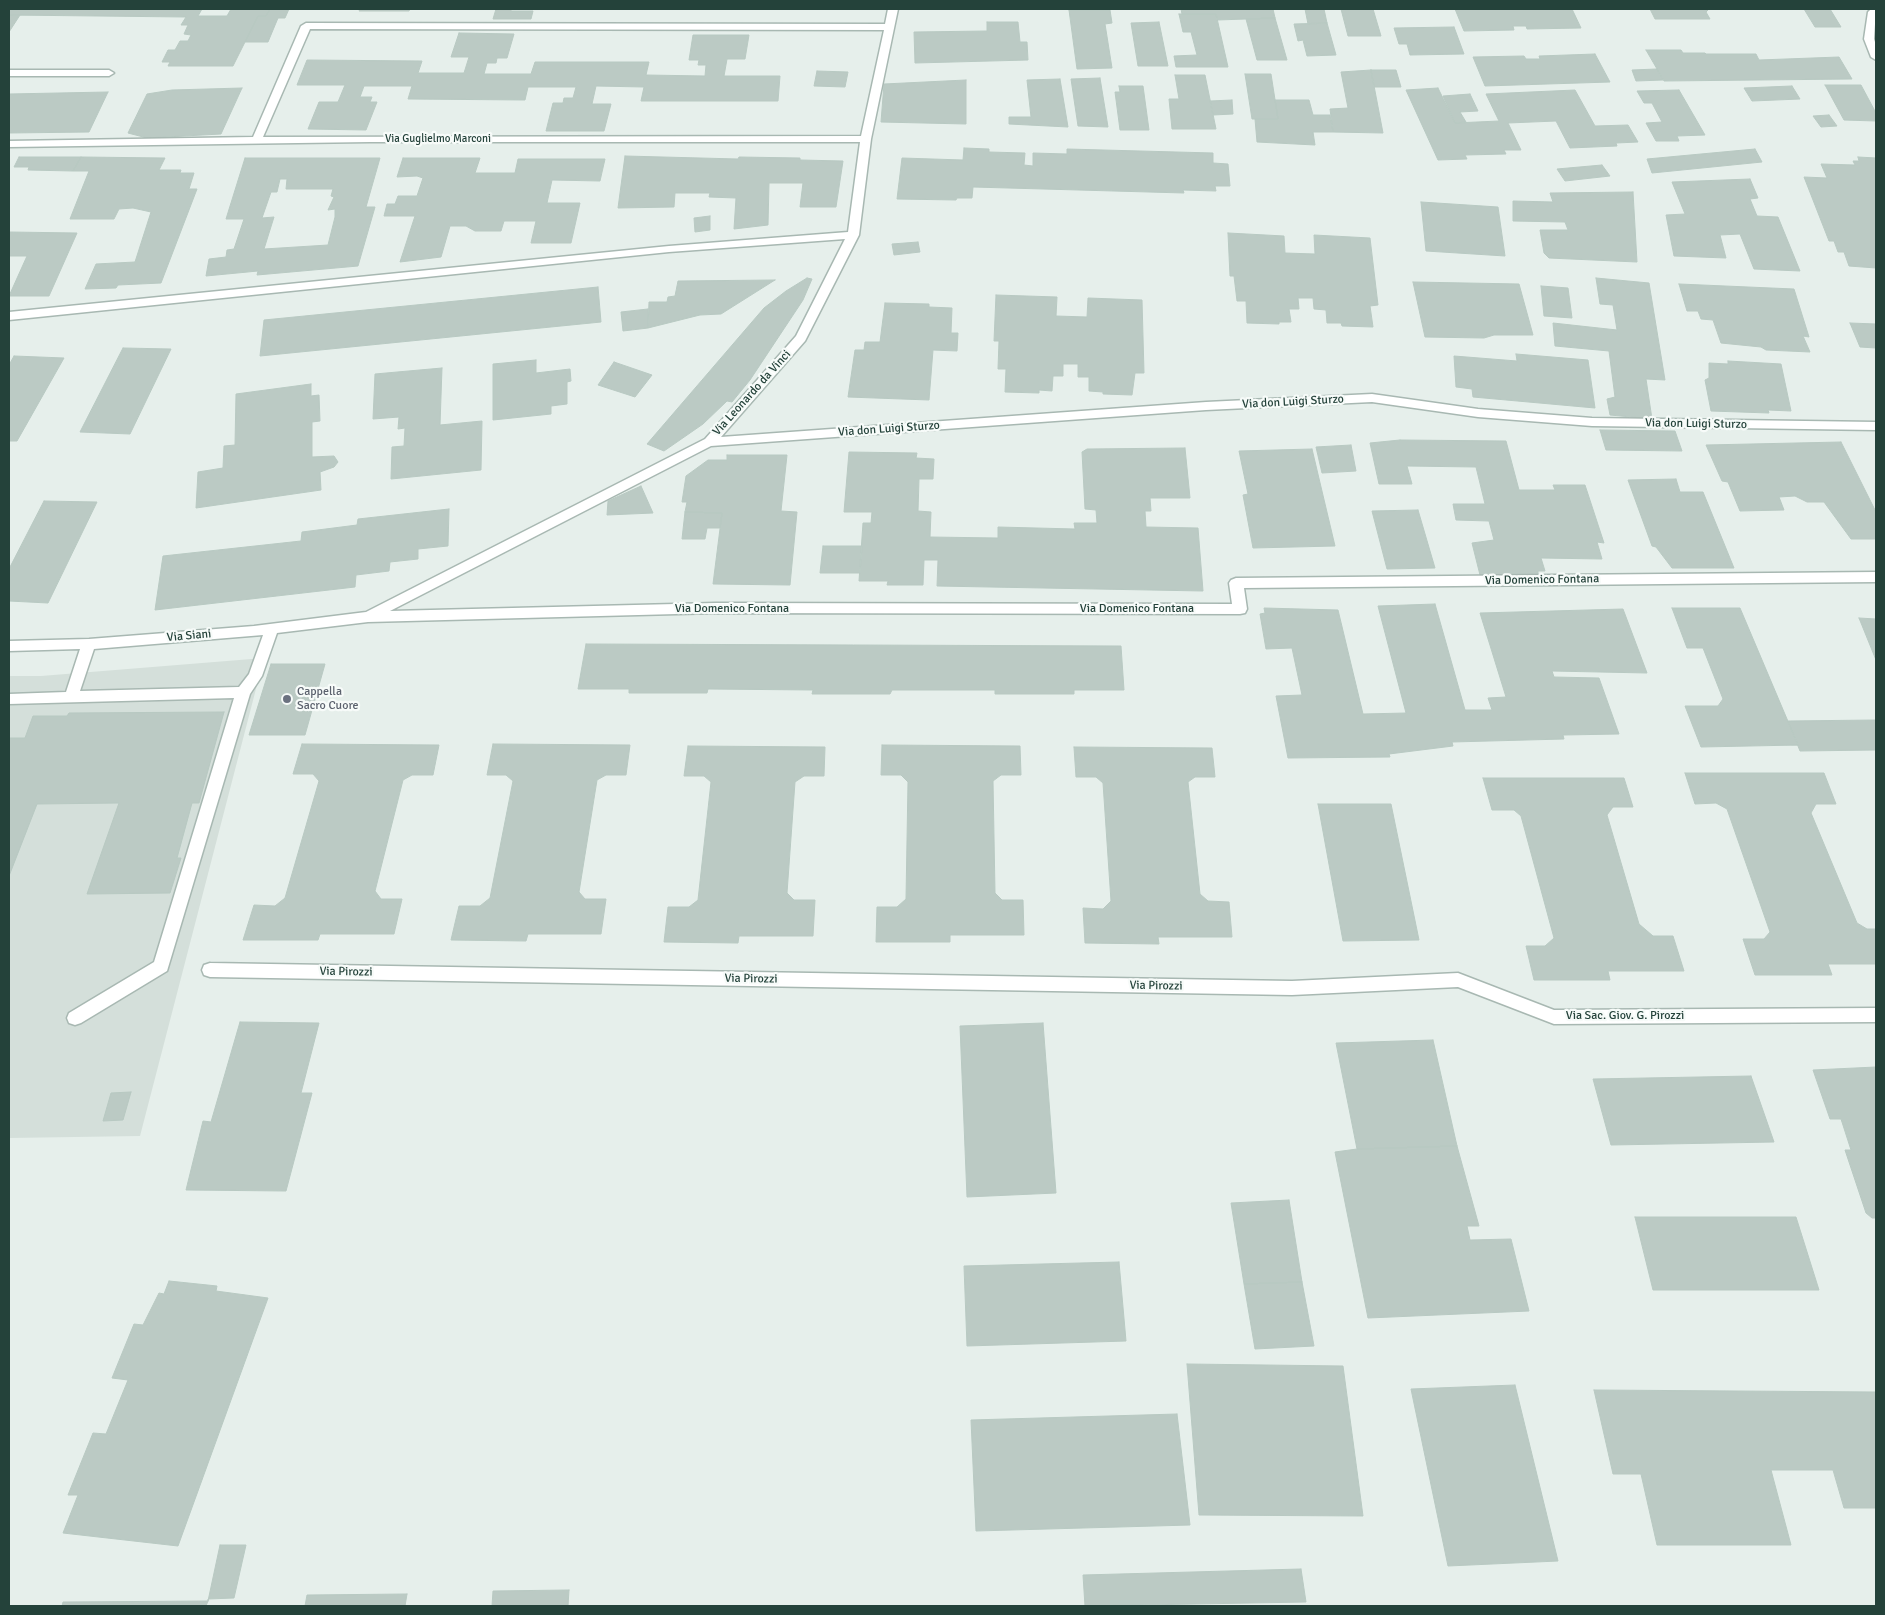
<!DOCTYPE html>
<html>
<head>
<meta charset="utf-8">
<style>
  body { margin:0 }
  #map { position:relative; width:1885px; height:1615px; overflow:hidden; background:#e6efeb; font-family:Signika,sans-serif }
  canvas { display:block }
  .frame { position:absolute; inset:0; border:10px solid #24423a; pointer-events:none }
</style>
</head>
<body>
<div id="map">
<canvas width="1885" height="1615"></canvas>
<div class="frame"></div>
</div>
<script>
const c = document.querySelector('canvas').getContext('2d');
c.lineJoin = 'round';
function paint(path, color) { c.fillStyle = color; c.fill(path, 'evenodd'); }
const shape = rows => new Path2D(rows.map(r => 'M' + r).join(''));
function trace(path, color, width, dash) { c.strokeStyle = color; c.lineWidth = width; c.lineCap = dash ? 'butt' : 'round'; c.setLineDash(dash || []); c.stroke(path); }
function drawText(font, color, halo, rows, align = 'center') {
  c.font = font + ' Signika,sans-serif'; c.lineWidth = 4.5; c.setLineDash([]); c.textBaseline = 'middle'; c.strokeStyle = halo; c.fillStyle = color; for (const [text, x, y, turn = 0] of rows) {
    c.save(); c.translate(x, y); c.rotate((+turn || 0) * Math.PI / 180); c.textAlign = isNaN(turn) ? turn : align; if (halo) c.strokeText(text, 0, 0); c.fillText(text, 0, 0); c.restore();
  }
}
paint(shape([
  [264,658,140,1136,9,1138,9,676,41,676]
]), '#d4dfda');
const building = shape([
  [9,9,202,9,198,16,227,16,231,9,270,9,266,16,258,16,233,66,168,66,170,62,162,62,168,50,175,50,180,41,188,41,191,35,184,34,188,25,181,25,186,17,9,15,9,9],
  [270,9,289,9,285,18,278,18,268,42,245,42,258,16,266,16,270,9],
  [360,9,410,9,409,11,359,11,360,9],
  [496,9,511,9,511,11,533,11,531,19,493,19,496,9],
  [1181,9,1273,9,1275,18,1217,20,1216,14,1182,14,1181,9],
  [1305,9,1324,9,1327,23,1308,24,1305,9],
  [1341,9,1373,9,1381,36,1348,36,1341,9],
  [1455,9,1572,9,1581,28,1527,29,1526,26,1513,26,1514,30,1464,31,1455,9],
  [1650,9,1709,9,1706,12,1710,19,1655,19,1650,9],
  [1804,9,1830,9,1841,27,1815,27,1804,9],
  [1069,10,1110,10,1112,23,1105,24,1112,68,1077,69,1069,10],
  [1179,14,1216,14,1228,67,1176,67,1174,56,1197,55,1191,32,1183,32,1179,14],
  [9,15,20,15,9,32,9,15],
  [1275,18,1287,60,1257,60,1246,19,1275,18],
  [987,22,1018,22,1020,42,1027,42,1028,60,915,63,914,32,987,31,987,22],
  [1159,22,1168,66,1138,66,1131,23,1159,22],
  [1327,23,1336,55,1307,56,1303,40,1298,41,1294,24,1327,23],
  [1454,27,1464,54,1410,55,1407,44,1399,44,1394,28,1454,27],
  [459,33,514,34,507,58,497,58,496,63,487,63,484,74,531,74,535,62,649,62,646,75,705,76,706,65,698,65,699,60,689,60,693,35,749,35,745,59,727,59,724,76,780,76,778,101,641,101,644,87,596,86,592,104,611,104,604,131,546,131,553,103,563,103,564,98,573,98,576,87,528,87,525,100,408,99,412,86,364,86,360,97,372,97,370,102,377,102,366,130,308,129,319,102,338,102,345,85,297,85,307,60,422,61,418,73,464,73,469,57,451,57,459,33],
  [1646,50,1681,50,1683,53,1705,53,1706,54,1756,54,1759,60,1839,57,1852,79,1664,81,1646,50],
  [1595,54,1610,82,1485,86,1473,57,1524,56,1526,59,1540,59,1539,56,1595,54],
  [1657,69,1663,80,1636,81,1632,70,1657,69],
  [1371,70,1396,70,1401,87,1374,87,1371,70],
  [1371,70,1383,133,1333,132,1330,109,1348,108,1341,72,1371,70],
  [817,71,848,72,845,87,814,86,817,71],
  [1245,74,1271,74,1278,119,1252,119,1245,74],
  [1175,75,1205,75,1216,129,1172,129,1169,99,1179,99,1175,75],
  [1100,78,1108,127,1078,126,1071,79,1100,78],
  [1060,79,1068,127,1009,124,1009,117,1031,117,1027,80,1060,79],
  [966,80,966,124,881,122,884,84,966,80],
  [1825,85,1861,85,1876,113,1876,121,1844,120,1825,85],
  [1119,86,1143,86,1149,130,1120,130,1115,92,1120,92,1119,86],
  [1792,86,1800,99,1752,101,1744,88,1792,86],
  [242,88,221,134,147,138,128,133,147,94,172,90,242,88],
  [1438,88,1455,123,1499,121,1486,94,1575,90,1595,126,1628,125,1638,142,1616,143,1617,146,1570,148,1556,121,1508,123,1521,150,1504,150,1506,154,1465,155,1467,159,1438,160,1406,90,1438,88],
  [1679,90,1705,135,1677,136,1679,141,1656,141,1646,123,1662,122,1652,103,1644,103,1637,91,1679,90],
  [108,92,89,132,9,133,9,94,108,92],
  [1470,94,1478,111,1460,112,1466,122,1455,123,1443,96,1470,94],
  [1232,100,1233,114,1213,115,1210,101,1232,100],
  [1275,100,1309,100,1313,115,1330,115,1333,132,1313,132,1315,145,1257,142,1255,119,1278,119,1275,100],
  [1829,115,1837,126,1821,127,1813,116,1829,115],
  [964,148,989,149,989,152,1025,153,1024,165,1033,166,1033,153,1067,154,1067,149,1213,153,1213,163,1228,164,1230,186,1215,186,1216,191,1183,190,1184,193,973,187,972,198,957,198,956,200,897,199,902,158,963,160,964,148],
  [1755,149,1762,162,1652,173,1647,159,1755,149],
  [625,156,738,159,739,157,800,158,800,160,843,161,836,207,800,207,803,183,769,183,768,225,734,229,736,198,709,197,710,193,675,193,674,207,618,208,625,156],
  [19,157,81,157,73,171,28,170,29,167,14,167,19,157],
  [81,157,165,158,159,170,181,170,180,173,194,173,189,189,197,189,161,283,118,285,116,288,85,289,96,264,135,262,151,212,133,208,119,209,114,219,70,219,89,171,73,171,81,157],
  [1858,157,1876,158,1876,268,1849,266,1844,252,1838,252,1834,241,1829,241,1804,177,1827,178,1821,164,1855,165,1853,161,1859,161,1858,157],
  [245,158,380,158,366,207,375,207,358,266,257,275,258,271,206,276,209,259,226,257,227,250,234,249,244,219,226,219,245,158],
  [280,179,287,179,286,189,333,189,331,196,334,197,328,210,335,209,335,217,328,245,264,249,274,217,262,218,271,192,277,192,280,179],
  [403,158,480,158,475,173,515,173,518,159,605,159,600,181,552,180,547,203,580,203,571,243,531,243,536,221,504,221,501,231,475,231,466,226,450,226,441,257,400,262,415,216,384,216,387,204,395,204,398,196,417,196,423,178,417,176,397,177,403,158],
  [1602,165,1610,176,1565,181,1557,169,1602,165],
  [1750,179,1758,198,1750,199,1757,216,1778,217,1800,271,1754,269,1740,234,1720,235,1726,258,1674,256,1666,215,1685,214,1672,182,1750,179],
  [1633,192,1637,262,1549,258,1544,253,1540,230,1568,230,1565,222,1513,221,1513,201,1553,202,1550,193,1633,192],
  [1421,202,1498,207,1505,256,1426,251,1421,202],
  [710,216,710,230,695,232,694,218,710,216],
  [9,232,77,233,49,296,9,296,27,256,9,256,9,232],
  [1228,233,1284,236,1285,253,1315,254,1314,235,1370,238,1378,305,1370,306,1373,327,1342,326,1341,323,1327,323,1326,310,1314,309,1313,298,1298,298,1299,309,1289,309,1291,322,1279,322,1279,324,1247,323,1246,301,1237,301,1234,276,1230,276,1228,233],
  [918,242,920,252,894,255,892,244,918,242],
  [807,278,812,279,803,300,750,380,732,402,727,401,703,424,664,451,647,444,764,308,786,291,807,278],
  [1596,278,1649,283,1665,380,1646,379,1652,419,1610,415,1607,399,1615,397,1609,351,1555,346,1553,323,1617,330,1613,305,1600,304,1596,278],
  [775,280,721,314,700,315,648,328,649,302,667,302,668,297,675,296,678,281,775,280],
  [1413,282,1519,284,1533,335,1494,335,1484,338,1425,337,1413,282],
  [1679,284,1794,289,1809,337,1803,336,1810,352,1766,350,1761,347,1721,343,1713,320,1701,319,1698,311,1687,311,1679,284],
  [1541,286,1568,288,1572,318,1544,316,1541,286],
  [598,287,601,322,260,356,264,320,598,287],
  [996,295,1057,297,1056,316,1087,317,1088,298,1142,300,1144,373,1135,373,1132,395,1103,394,1103,392,1089,391,1089,377,1078,377,1078,364,1063,364,1063,376,1053,376,1052,391,1039,390,1039,393,1005,392,1006,369,998,369,999,341,994,341,996,295],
  [885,303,929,304,929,307,952,308,951,333,958,333,957,351,933,350,929,400,848,397,855,350,864,350,865,342,880,342,885,303],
  [648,309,648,328,623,331,621,312,648,309],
  [1850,323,1876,324,1876,348,1860,347,1850,323],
  [123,348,171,349,130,434,80,432,123,348],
  [1516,354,1588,360,1595,408,1473,397,1472,389,1456,387,1454,356,1517,361,1516,354],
  [14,356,64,358,17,441,9,441,9,365,14,356],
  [536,360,536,373,570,369,571,381,567,382,567,404,551,406,551,414,493,420,493,364,536,360],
  [1728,361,1781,364,1791,411,1768,410,1769,413,1711,411,1705,380,1709,378,1709,363,1728,364,1728,361],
  [614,362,652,375,635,397,598,385,614,362],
  [442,368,440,425,482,421,481,470,391,479,392,447,404,446,405,428,398,429,399,417,373,419,375,374,442,368],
  [311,384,311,396,319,395,320,421,312,422,312,457,334,456,338,462,334,467,320,472,321,490,196,508,198,472,223,468,224,446,235,445,236,394,311,384],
  [1600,430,1675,431,1682,451,1606,450,1600,430],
  [1400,440,1506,441,1519,490,1555,490,1553,485,1585,485,1604,543,1597,542,1602,559,1541,558,1545,571,1538,571,1538,576,1480,575,1472,543,1494,540,1489,521,1456,520,1453,504,1485,504,1476,467,1407,466,1412,484,1379,484,1370,443,1400,440],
  [1841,442,1876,512,1876,539,1851,539,1824,502,1807,502,1795,496,1779,497,1784,510,1740,511,1728,482,1722,481,1706,445,1841,442],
  [1351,445,1356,471,1322,473,1316,447,1351,445],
  [1185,448,1190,498,1150,498,1151,511,1145,511,1146,527,1198,528,1203,591,937,586,938,560,924,560,923,585,887,585,888,581,859,581,863,523,871,523,872,512,844,512,849,452,917,453,916,458,934,459,933,479,919,479,918,511,931,512,930,537,998,538,998,527,1075,529,1074,523,1097,523,1096,510,1085,509,1082,452,1087,449,1185,448],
  [1312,449,1335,546,1253,548,1243,495,1248,494,1239,451,1312,449],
  [727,455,787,455,781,511,797,512,790,585,713,584,722,513,685,512,687,502,682,502,686,476,708,460,727,460,727,455],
  [1676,479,1680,492,1703,492,1734,568,1672,568,1656,547,1652,546,1628,480,1676,479],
  [641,486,653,513,607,515,608,501,641,486],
  [44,501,97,502,48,603,9,601,9,569,44,501],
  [449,509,448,546,418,549,418,559,390,562,389,571,356,575,355,587,155,610,163,556,301,541,302,532,357,525,358,519,449,509],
  [1418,510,1435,568,1387,569,1372,511,1418,510],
  [685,512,722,513,720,528,707,528,705,539,682,539,685,512],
  [823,546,862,546,860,573,820,573,823,546],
  [1435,604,1465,710,1492,710,1488,698,1506,697,1480,613,1623,609,1647,673,1552,671,1554,677,1599,678,1619,734,1563,735,1564,739,1452,742,1453,746,1389,754,1390,757,1288,758,1276,696,1302,695,1292,648,1266,649,1260,614,1265,613,1264,608,1338,610,1363,714,1406,713,1378,606,1435,604],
  [1672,608,1740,608,1798,745,1701,747,1685,706,1718,706,1723,699,1703,648,1687,648,1672,608],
  [1859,618,1876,619,1876,660,1859,618],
  [586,644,1121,646,1124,690,1074,690,1074,694,995,694,995,690,892,690,890,694,812,694,813,690,708,689,707,693,629,693,629,689,578,689,586,644],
  [271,664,325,664,305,735,249,735,271,664],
  [224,712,199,803,192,803,177,858,181,858,170,893,87,894,119,803,37,804,9,876,9,738,25,738,33,716,67,716,69,713,224,712],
  [1876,720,1876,750,1800,751,1788,721,1876,720],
  [302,744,439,745,433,775,412,775,403,780,375,891,381,899,402,899,394,934,320,934,318,940,243,940,254,905,275,906,285,898,319,781,313,774,293,774,302,744],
  [493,744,630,745,626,775,606,775,597,780,579,892,585,899,606,899,601,934,528,934,526,941,451,940,459,906,480,906,490,898,513,781,506,775,487,775,493,744],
  [882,745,1020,746,1021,775,1001,775,993,781,995,893,1002,900,1023,900,1024,935,950,935,950,942,876,942,877,907,897,907,906,899,908,782,901,775,881,775,882,745],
  [688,746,825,747,824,776,804,776,795,782,787,893,794,900,815,900,813,936,739,936,738,943,664,942,668,907,689,907,698,900,711,782,704,776,684,776,688,746],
  [1074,747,1212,748,1215,777,1195,777,1188,782,1200,894,1208,901,1229,902,1232,937,1158,937,1159,944,1085,943,1083,908,1103,909,1111,901,1103,783,1096,777,1076,777,1074,747],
  [1685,773,1824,773,1836,804,1816,804,1811,813,1857,923,1867,929,1876,929,1876,964,1828,964,1832,975,1755,975,1743,939,1764,939,1770,932,1727,809,1716,803,1695,804,1685,773],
  [1483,778,1624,778,1633,807,1613,807,1607,815,1639,924,1653,936,1673,936,1684,971,1608,971,1610,980,1534,980,1526,946,1545,946,1554,938,1521,816,1514,810,1492,810,1483,778],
  [1318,804,1391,804,1419,940,1343,941,1318,804],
  [240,1022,319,1023,301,1093,312,1093,286,1191,186,1190,203,1121,211,1122,240,1022],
  [1043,1023,1056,1193,967,1197,960,1026,1043,1023],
  [1433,1040,1457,1146,1357,1149,1336,1043,1433,1040],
  [1876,1067,1876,1218,1872,1218,1866,1213,1845,1150,1851,1150,1841,1119,1830,1119,1813,1070,1876,1067],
  [1751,1076,1774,1142,1611,1145,1593,1079,1751,1076],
  [131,1092,123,1120,103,1121,111,1093,131,1092],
  [1457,1146,1479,1226,1467,1226,1470,1240,1511,1239,1529,1311,1368,1318,1335,1152,1357,1149,1457,1146],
  [1289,1200,1302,1282,1244,1284,1231,1203,1289,1200],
  [1635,1217,1796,1217,1819,1290,1653,1290,1635,1217],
  [1119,1262,1126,1341,967,1346,964,1266,1119,1262],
  [169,1281,217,1286,216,1291,268,1298,178,1546,63,1533,78,1495,68,1495,93,1433,106,1434,128,1380,112,1378,134,1324,143,1325,159,1293,164,1294,169,1281],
  [1302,1282,1314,1346,1255,1349,1244,1284,1302,1282],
  [1187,1364,1343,1366,1363,1516,1199,1515,1187,1364],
  [1515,1385,1558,1561,1448,1566,1411,1389,1515,1385],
  [1594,1390,1876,1392,1876,1508,1844,1508,1833,1470,1771,1470,1791,1545,1657,1545,1641,1474,1613,1474,1594,1390],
  [1177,1414,1190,1525,976,1531,971,1420,1177,1414],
  [220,1545,246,1545,234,1598,208,1599,208,1601,220,1545],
  [1301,1569,1306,1602,1085,1606,1083,1575,1301,1569],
  [569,1590,568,1606,492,1606,493,1591,569,1590],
  [407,1594,405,1606,305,1606,307,1595,407,1594],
  [208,1601,206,1606,62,1606,63,1602,208,1601]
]);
paint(building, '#bbcac4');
trace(building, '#b8c9c2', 1);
const minor = shape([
  [888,9,898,9,871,139,859,235,805,341,721,437,1206,402,1372,394,1478,409,1592,418,1876,422,1876,430,1592,426,1478,417,1372,402,1206,410,711,446,390,611,716,603,1232,604,1229,583,1231,580,1236,578,1876,572,1876,582,1244,588,1247,609,1245,613,1240,614,716,613,368,622,277,633,262,676,250,694,167,971,81,1023,75,1025,69,1023,67,1018,69,1013,154,962,234,698,9,704,9,694,66,692,80,649,9,651,9,641,89,639,254,626,366,612,705,439,796,336,845,239,669,252,9,320,9,312,669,246,848,232,860,142,370,142,9,147,9,141,253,137,301,26,306,23,885,24,888,9],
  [310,29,884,30,861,136,263,137,310,29],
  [263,635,249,674,239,687,80,691,94,649,263,635],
  [1871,9,1876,9,1874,39,1876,45,1876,60,1871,57,1864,39,1868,12,1871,9],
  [9,70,109,70,114,73,109,76,9,76,9,70],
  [210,963,1292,981,1458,973,1554,1010,1876,1008,1876,1022,1554,1024,1458,987,1292,995,210,977,204,975,202,970,204,965,210,963]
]);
trace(minor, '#a8b8b2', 3);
paint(minor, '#fff');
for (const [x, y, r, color] of [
  [287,699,5,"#6b7280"]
]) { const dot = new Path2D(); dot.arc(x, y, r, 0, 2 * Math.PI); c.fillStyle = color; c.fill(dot); trace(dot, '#f7fbf9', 2); }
drawText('11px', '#24423a', '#f7fbf9', [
  ["Via Guglielmo Marconi",438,139]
]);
drawText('12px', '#24423a', '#f7fbf9', [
  ["Via Leonardo da Vinci",752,393,-48],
  ["Via don Luigi Sturzo",1293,402,-3],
  ["Via don Luigi Sturzo",1696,424,1],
  ["Via don Luigi Sturzo",889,429,-4],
  ["Via Domenico Fontana",1542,580,-1],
  ["Via Domenico Fontana",732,609],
  ["Via Domenico Fontana",1137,609],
  ["Via Siani",189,636,-5],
  ["Via Pirozzi",346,972,1],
  ["Via Pirozzi",751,979,1],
  ["Via Pirozzi",1156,986,1],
  ["Via Sac. Giov. G. Pirozzi",1625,1016]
]);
drawText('12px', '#5b616d', '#f7fbf9', [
  ["Cappella",297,692],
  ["Sacro Cuore",297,706]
], 'left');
</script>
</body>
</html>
